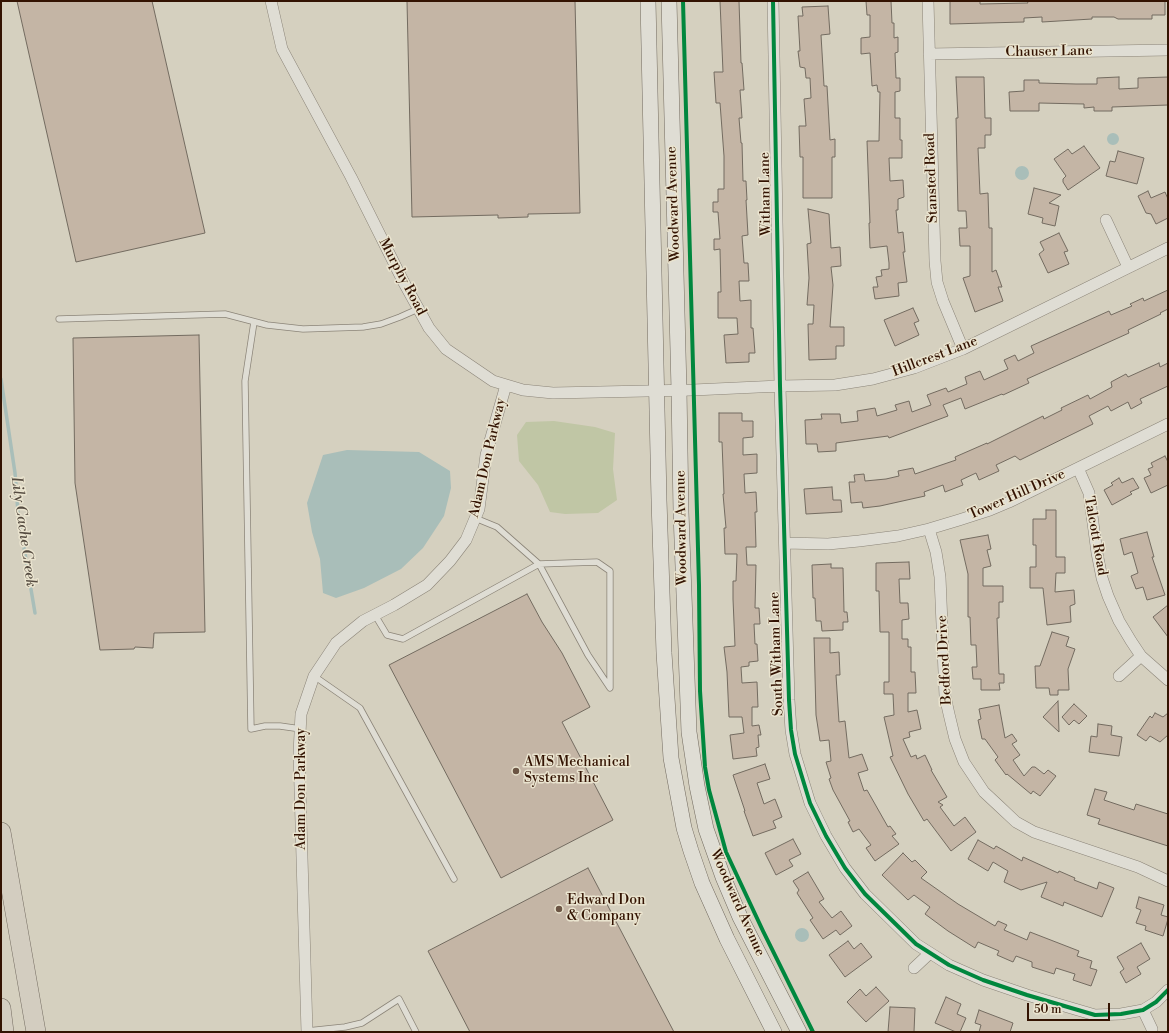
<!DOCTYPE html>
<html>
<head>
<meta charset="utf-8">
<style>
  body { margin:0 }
  #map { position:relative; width:1169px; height:1033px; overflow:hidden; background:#d5d0bf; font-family:"Libre Bodoni",serif }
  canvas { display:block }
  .frame { position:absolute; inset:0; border:2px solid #331302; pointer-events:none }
  .scale { position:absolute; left:1027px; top:1003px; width:83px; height:18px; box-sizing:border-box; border:2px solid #331302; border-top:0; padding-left:5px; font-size:12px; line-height:14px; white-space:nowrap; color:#331302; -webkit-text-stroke:3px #eae4cf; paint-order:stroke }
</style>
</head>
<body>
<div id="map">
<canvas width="1169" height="1033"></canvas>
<div class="frame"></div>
<div class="scale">50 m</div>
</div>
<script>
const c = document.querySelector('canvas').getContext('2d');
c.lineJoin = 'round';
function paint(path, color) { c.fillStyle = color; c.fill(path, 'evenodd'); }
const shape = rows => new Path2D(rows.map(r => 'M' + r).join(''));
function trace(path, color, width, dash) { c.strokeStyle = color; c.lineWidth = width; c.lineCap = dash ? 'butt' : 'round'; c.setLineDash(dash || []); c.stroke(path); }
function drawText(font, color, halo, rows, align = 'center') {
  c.font = font + ' "Libre Bodoni",serif'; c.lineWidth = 3; c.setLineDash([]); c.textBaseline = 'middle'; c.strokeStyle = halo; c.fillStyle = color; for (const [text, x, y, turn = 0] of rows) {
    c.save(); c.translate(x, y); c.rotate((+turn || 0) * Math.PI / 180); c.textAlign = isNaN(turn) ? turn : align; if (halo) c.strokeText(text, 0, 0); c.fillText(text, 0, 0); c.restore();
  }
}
paint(shape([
  [554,421,595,427,615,433,613,469,617,500,598,513,565,514,550,512,538,485,519,461,517,435,526,422]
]), '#c0c6a5');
paint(shape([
  '1107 139a6 6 0 1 1 12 0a6 6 0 1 1-12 0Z',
  '1015 173a7 7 0 1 1 14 0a7 7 0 1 1-14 0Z',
  [347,450,419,452,450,471,451,488,444,516,423,548,401,569,364,588,336,598,323,593,320,559,312,532,307,503,323,455],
  '795 935a7 7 0 1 1 14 0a7 7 0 1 1-14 0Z'
]), '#a9beb9');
trace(shape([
  [1,379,15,473,18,512,35,613]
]), '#a9beb9', 3.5);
const building = shape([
  [17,1,152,1,205,233,76,262,17,1],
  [407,1,575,1,580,213,528,214,528,217,498,218,498,215,412,217,407,1],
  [720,1,739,1,741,63,742,63,744,90,740,90,742,118,739,118,741,143,742,143,743,181,746,181,747,200,746,200,748,235,742,236,744,263,748,263,749,281,739,281,740,301,751,300,751,328,753,328,755,353,749,353,749,362,726,363,724,335,738,334,737,318,718,318,718,292,721,292,720,249,714,250,714,239,720,239,718,212,713,212,713,202,718,202,718,189,724,189,724,156,720,103,716,103,714,72,723,72,720,1],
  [866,1,891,1,892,23,894,23,894,38,898,37,898,52,895,53,896,78,900,78,900,91,895,92,895,118,900,118,900,140,902,140,902,158,889,158,890,181,903,180,904,197,898,199,898,210,896,210,898,233,903,232,905,252,903,252,907,282,898,283,899,296,875,299,873,287,878,287,876,277,882,276,881,270,889,269,889,263,887,246,870,248,869,223,870,223,867,141,879,141,880,92,878,92,877,85,872,86,870,53,861,54,861,38,870,37,870,15,867,15,866,1],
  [950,1,980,1,980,4,1028,3,1027,1,1165,1,1165,15,1152,15,1152,19,1118,19,1114,17,1092,17,1092,19,1042,22,1042,17,1024,18,1024,22,950,24,950,1],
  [828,6,830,34,821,35,824,86,827,86,830,140,835,139,835,157,832,157,832,198,803,198,803,157,800,157,799,126,806,126,804,99,811,98,810,78,806,78,805,68,800,67,798,51,800,51,798,16,803,16,802,7,828,6],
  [956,77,984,77,985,118,991,118,991,135,985,135,985,148,978,148,980,194,988,193,989,228,992,228,992,272,996,270,1002,287,998,287,1003,301,975,312,963,278,970,276,970,246,960,246,959,228,967,228,966,211,958,211,956,118,958,118,956,77],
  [1119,77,1119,89,1138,88,1138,78,1168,77,1168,105,1112,107,1112,111,1094,111,1094,107,1084,108,1084,104,1039,103,1039,111,1010,111,1009,92,1024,91,1024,80,1039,80,1039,83,1076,84,1097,84,1097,78,1119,77],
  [1084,146,1100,168,1068,190,1063,182,1063,179,1066,176,1054,159,1068,149,1072,154,1084,146],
  [1118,151,1144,158,1137,184,1106,176,1110,161,1115,162,1118,151],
  [1034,188,1061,195,1049,203,1059,206,1055,226,1042,223,1043,218,1028,214,1034,188],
  [1148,191,1151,198,1165,192,1168,199,1168,218,1156,224,1151,214,1146,213,1138,196,1148,191],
  [808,209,829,214,831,248,840,247,841,266,831,267,833,285,830,327,844,327,844,346,836,346,836,359,809,360,808,324,813,324,814,305,807,305,809,278,807,244,811,243,808,209],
  [1059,233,1068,251,1064,252,1069,264,1048,273,1039,254,1044,250,1040,242,1059,233],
  [1168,290,1168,309,1160,313,1161,314,1128,330,1129,333,1027,379,1029,383,1003,395,1002,394,965,409,961,398,943,405,948,416,889,438,888,436,836,443,836,451,818,452,817,444,806,444,805,420,822,419,821,414,840,414,841,423,858,421,857,411,875,408,877,416,897,410,895,405,909,401,912,412,931,405,927,395,946,388,948,392,967,384,965,377,980,371,984,380,1008,369,1004,360,1015,355,1018,361,1034,353,1031,346,1109,311,1111,315,1132,306,1130,304,1143,298,1144,301,1168,290],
  [913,308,919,321,914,323,919,335,895,346,884,320,913,308],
  [199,335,205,632,154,633,153,648,135,647,134,649,100,650,75,483,73,338,199,335],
  [1159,363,1160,367,1168,363,1168,386,1140,399,1142,403,1131,409,1128,402,1111,411,1108,406,1089,416,1093,424,1020,460,1015,456,996,465,999,471,979,480,976,473,961,480,963,485,945,492,943,485,924,492,925,496,880,506,863,508,862,502,851,503,849,482,855,482,854,475,864,474,865,481,886,479,899,476,898,471,913,468,915,474,956,460,955,457,987,443,987,444,1043,416,1044,419,1062,410,1061,408,1088,395,1090,399,1112,387,1111,382,1126,374,1128,377,1159,363],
  [719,413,742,413,742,421,753,421,753,437,743,438,743,455,757,454,757,473,744,474,745,493,756,492,757,512,755,512,756,547,746,547,747,565,756,565,755,608,759,608,760,624,754,624,755,644,757,644,758,661,749,662,749,666,741,667,742,683,757,682,758,707,752,707,752,726,759,725,761,735,758,735,759,747,756,748,757,756,733,759,730,735,744,733,742,717,729,717,727,672,724,647,735,646,733,599,733,581,736,581,737,554,725,554,724,528,726,528,723,494,724,494,722,442,719,442,719,413],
  [1165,456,1168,462,1168,485,1151,493,1144,478,1151,475,1148,469,1153,467,1151,463,1165,456],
  [1119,478,1122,483,1133,478,1139,488,1130,492,1132,494,1112,505,1104,490,1113,485,1111,483,1119,478],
  [832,487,833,500,841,500,842,512,806,514,804,489,832,487],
  [1046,510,1056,510,1056,557,1065,557,1065,573,1056,573,1055,592,1074,590,1075,604,1070,606,1071,622,1047,625,1043,588,1030,588,1030,567,1036,567,1036,545,1033,545,1033,519,1046,519,1046,510],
  [1147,532,1154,557,1152,557,1165,595,1147,600,1143,587,1136,589,1131,576,1138,573,1132,552,1124,555,1120,539,1147,532],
  [988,535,991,549,987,550,991,566,983,568,983,586,1003,586,1003,602,999,602,999,618,997,618,999,674,1004,674,1004,683,999,683,1000,690,981,690,981,679,973,679,972,667,977,667,976,645,971,645,970,617,968,617,968,574,960,540,988,535],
  [909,562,910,579,899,579,900,603,908,603,909,619,902,620,902,639,908,639,908,647,911,647,911,672,915,672,916,693,908,693,908,712,917,710,921,729,909,732,910,737,903,739,911,757,916,755,917,759,925,755,932,770,931,770,947,797,938,802,943,805,940,807,954,826,965,817,976,832,951,851,927,819,924,821,908,794,890,757,893,756,884,717,894,715,893,694,884,694,884,682,889,682,889,632,880,632,879,591,876,591,876,563,909,562],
  [831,564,831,568,843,568,844,612,847,612,848,622,843,622,843,630,822,631,821,621,816,621,815,598,813,598,812,565,831,564],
  [527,594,542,622,562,653,590,707,562,722,613,820,501,878,389,665,527,594],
  [1168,605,1168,637,1153,617,1168,605],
  [1052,632,1069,637,1066,646,1075,649,1068,669,1069,690,1058,690,1058,695,1050,695,1049,688,1036,688,1035,666,1040,666,1052,632],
  [814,638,830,638,830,653,839,652,840,675,836,675,839,722,845,721,849,758,862,754,868,770,858,773,864,791,867,790,888,827,890,826,896,834,892,836,899,844,875,861,866,848,871,845,859,829,853,832,848,822,850,821,833,790,829,779,831,778,826,762,831,761,829,740,820,741,816,715,814,638],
  [1058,701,1059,732,1043,717,1058,701],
  [1074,704,1087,716,1079,724,1074,720,1069,725,1062,717,1074,704],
  [999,705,1005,738,1012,734,1017,741,1012,744,1020,755,1013,760,1024,776,1032,767,1035,767,1044,774,1048,770,1056,776,1040,796,1033,791,1031,794,1007,774,1006,775,995,760,998,757,985,739,982,739,978,720,981,719,979,709,999,705],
  [1155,713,1163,717,1168,713,1168,735,1160,742,1150,736,1146,741,1137,735,1150,716,1152,718,1155,713],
  [1098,724,1112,726,1111,735,1122,737,1119,756,1089,752,1091,736,1097,737,1098,724],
  [765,764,770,779,757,783,764,804,775,799,782,817,773,821,776,828,753,836,744,811,745,811,733,775,765,764],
  [1095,789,1107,792,1104,800,1134,810,1136,804,1168,814,1168,846,1098,824,1100,819,1087,815,1095,789],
  [793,839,801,854,789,860,793,866,776,875,765,853,793,839],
  [978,840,994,849,996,846,1022,861,1023,857,1058,873,1059,871,1075,878,1074,880,1097,889,1099,882,1114,888,1102,917,1064,902,1063,906,1041,897,1047,882,1021,890,1004,882,1008,871,993,862,988,871,968,859,978,840],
  [903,853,912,862,915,860,927,872,921,878,958,904,995,926,998,921,1007,925,1004,930,1027,940,1030,932,1079,951,1077,956,1092,961,1090,968,1097,970,1091,986,1073,980,1075,974,1056,968,1054,974,1032,967,1032,962,1016,956,1013,962,997,955,999,951,978,942,975,948,948,931,925,914,930,907,914,895,908,900,882,875,903,853],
  [588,868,674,1032,470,1032,428,951,588,868],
  [808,872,824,899,819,902,832,918,841,911,852,926,840,935,836,930,823,939,810,920,813,918,797,893,799,890,793,881,808,872],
  [1139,897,1164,905,1161,915,1168,917,1168,919,1163,936,1145,930,1146,926,1136,923,1141,910,1136,908,1139,897],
  [848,941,854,949,861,943,872,957,845,977,829,955,848,941],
  [1141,943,1150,959,1137,967,1141,974,1126,983,1120,972,1124,969,1117,957,1141,943],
  [876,987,889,1001,866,1022,847,1002,860,989,866,996,876,987],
  [946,997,961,1004,957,1014,966,1018,960,1032,956,1032,935,1023,946,997],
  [890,1007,915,1008,914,1032,888,1032,890,1007],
  [979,1010,1013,1023,1010,1032,979,1032,981,1025,975,1023,979,1010]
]);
paint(building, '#c4b5a5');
trace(building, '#736b60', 1);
const lane = shape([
  [59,319,225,314,267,325,303,329,363,327,381,324,400,317,418,309],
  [254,322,245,381,251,729,265,726,280,726,301,729],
  [375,615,387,635,403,639,539,564,588,655,610,688,610,571,597,562,539,564,497,527,475,518],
  [314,676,360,708,454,879],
  [307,1031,345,1027,362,1023,399,999,416,1032]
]);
const street = shape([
  [271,1,282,49,351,177,403,281,429,328,446,349,493,381,523,390,553,393,693,390,780,386,835,385,873,379,914,368,963,349,1168,248],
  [773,1,780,386,789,700,791,730,795,754,810,803,826,836,845,868,865,894,916,944,949,965,983,980,1027,995,1095,1015,1121,1014,1143,1010,1156,1002,1168,990],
  [928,1,935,261,937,282,943,301,963,349],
  [929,54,1168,50],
  [1106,220,1128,267],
  [1078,468,1089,493,1097,553,1102,578,1108,596,1119,621,1131,641,1141,656,1168,680],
  [929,529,936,552,940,577,945,696,949,714,955,739,964,762,984,792,999,806,1016,822,1034,832,1138,867,1168,881],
  [785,543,828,544,859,541,898,536,929,529,959,520,990,510,1009,502,1168,424],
  [1119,676,1141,656],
  [914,968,930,953],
  [1143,1010,1152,1029],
  [307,1032,299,753,301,714,314,676,336,643,363,621,394,605,427,585,450,561,466,540,479,509,486,455,506,385]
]);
const secondary = shape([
  [648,1,659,500,664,653,671,758,684,828,691,851,702,883,727,939,774,1032],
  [669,1,679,390,681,512,689,732,697,786,706,829,723,877,740,917,799,1032]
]);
const highway = shape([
  [1,832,36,1032],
  [1,1008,4,1032]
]);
trace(lane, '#8b8478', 7);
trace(street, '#8b8478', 12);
trace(secondary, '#736b60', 16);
trace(highway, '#736b60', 20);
trace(lane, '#dfddd4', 5.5);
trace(street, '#dfddd4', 11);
trace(secondary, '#dfddd4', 15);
trace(highway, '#d3cdc0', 19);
trace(shape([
  [683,1,699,585,700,691,705,767,709,790,726,852,763,931,813,1032],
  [773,1,780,386,789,700,791,730,795,754,810,803,826,836,845,868,865,894,916,944,949,965,983,980,1027,995,1095,1015,1121,1014,1143,1010,1156,1002,1168,990]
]), '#00873e', 4);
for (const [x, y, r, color] of [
  [516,771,4,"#6c5544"],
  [559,909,4,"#6c5544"]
]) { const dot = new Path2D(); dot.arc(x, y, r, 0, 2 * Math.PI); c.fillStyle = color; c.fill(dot); trace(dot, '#eae4cf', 1.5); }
drawText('14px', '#331302', '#eae4cf', [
  ["Chauser Lane",1049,52,-1],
  ["Stansted Road",932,178,-92],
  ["Witham Lane",766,194,-91],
  ["Woodward Avenue",674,204,-92],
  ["Murphy Road",402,277,62],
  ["Hillcrest Lane",935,357,-21],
  ["Adam Don Parkway",488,458,-77],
  ["Tower Hill Drive",1017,495,-24],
  ["Woodward Avenue",682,528,-91],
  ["Talcott Road",1095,536,80],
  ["South Witham Lane",777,654,-92],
  ["Bedford Drive",945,660,-93],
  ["Adam Don Parkway",302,789,-90],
  ["Woodward Avenue",737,903,66]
]);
drawText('14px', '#331302', '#eae4cf', [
  ["AMS Mechanical",524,763],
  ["Systems Inc",524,779],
  ["Edward Don",567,901],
  ["& Company",567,917]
], 'left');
drawText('italic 15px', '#564c41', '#eae4cf', [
  ["Lily Cache Creek",23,532,82]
]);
</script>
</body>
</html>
